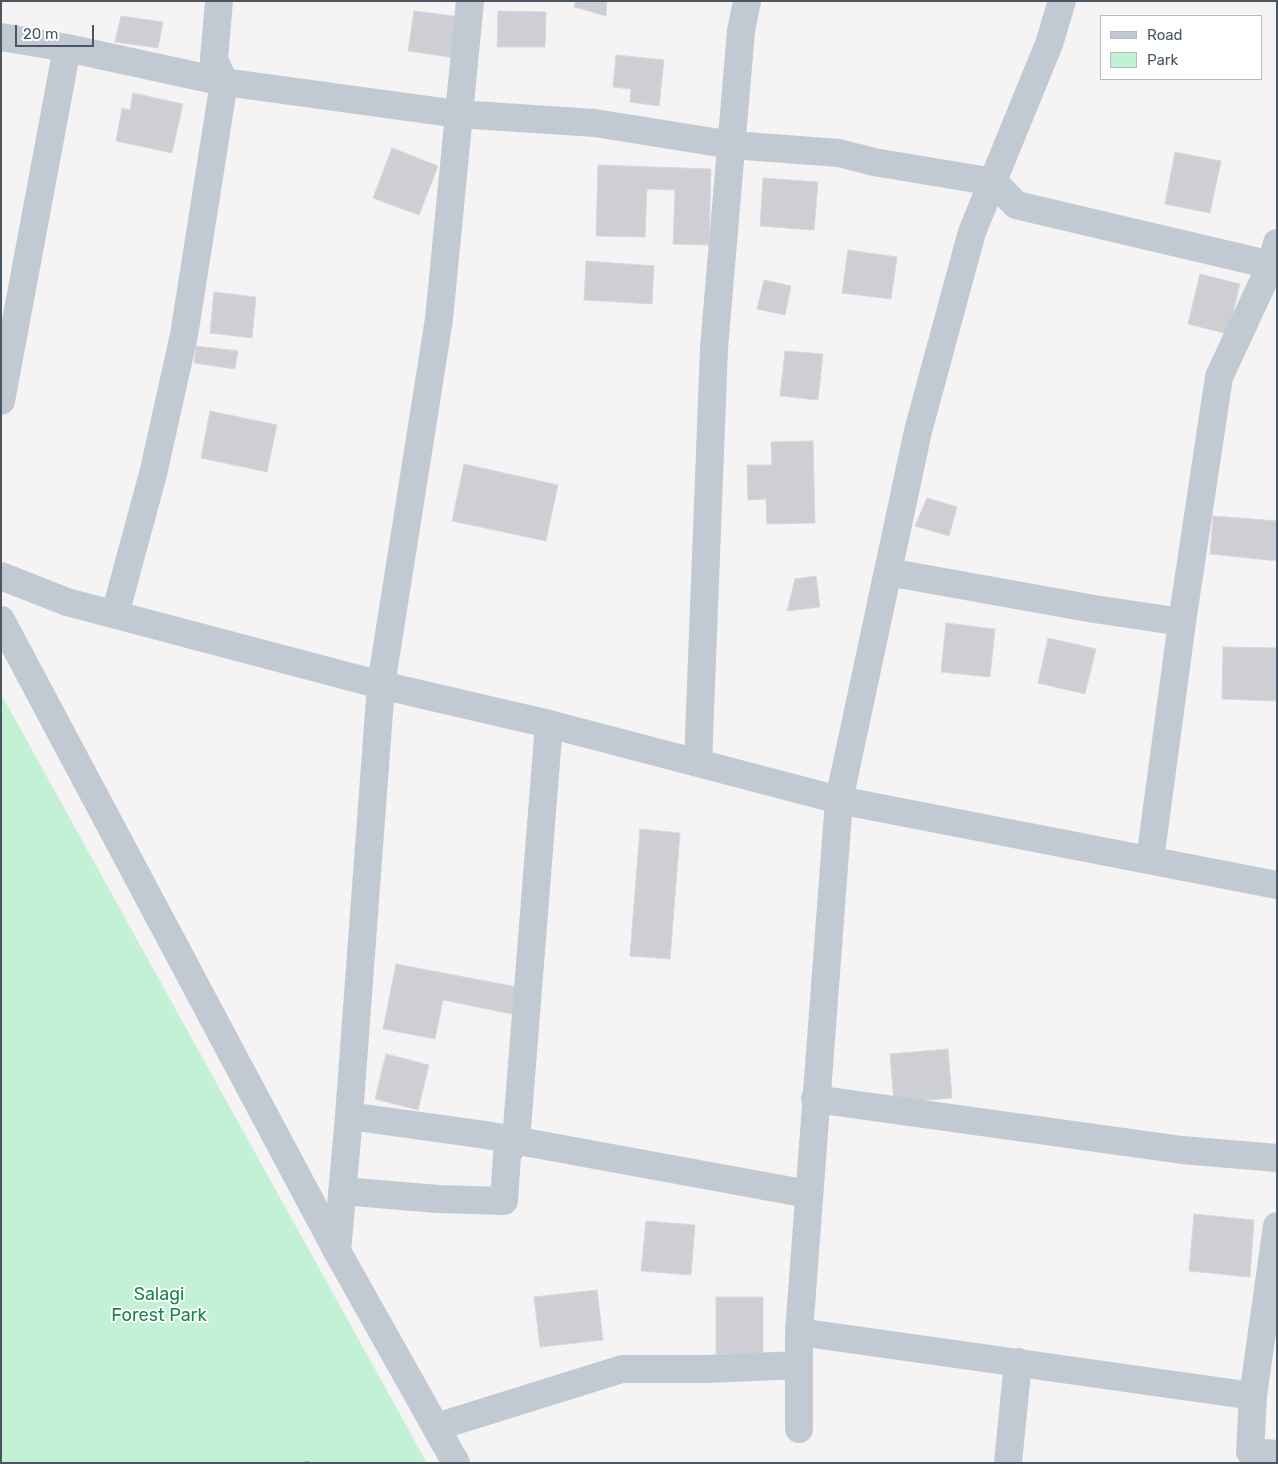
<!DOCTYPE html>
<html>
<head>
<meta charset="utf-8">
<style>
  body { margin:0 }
  #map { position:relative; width:1278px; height:1464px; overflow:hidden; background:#f5f3f3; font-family:Rubik,sans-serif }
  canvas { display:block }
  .frame { position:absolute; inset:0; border:2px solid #4a5661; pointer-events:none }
  .legend { position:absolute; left:1100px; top:15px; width:162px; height:65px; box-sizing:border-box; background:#fff; border:1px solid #b7bbc0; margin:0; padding:6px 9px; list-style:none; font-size:15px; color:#4a5661 }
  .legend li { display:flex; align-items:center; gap:10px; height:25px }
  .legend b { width:25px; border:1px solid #b7bbc0 }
  .scale { position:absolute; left:15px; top:25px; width:79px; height:22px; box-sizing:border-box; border:2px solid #4a5661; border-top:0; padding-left:6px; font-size:15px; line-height:18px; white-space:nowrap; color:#4a5661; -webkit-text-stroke:4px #fff; paint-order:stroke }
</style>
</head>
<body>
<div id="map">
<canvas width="1278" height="1464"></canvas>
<div class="frame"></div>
<ul class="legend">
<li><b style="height:6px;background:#c1cad2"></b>Road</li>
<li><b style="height:14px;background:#c3f1d5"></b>Park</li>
</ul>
<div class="scale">20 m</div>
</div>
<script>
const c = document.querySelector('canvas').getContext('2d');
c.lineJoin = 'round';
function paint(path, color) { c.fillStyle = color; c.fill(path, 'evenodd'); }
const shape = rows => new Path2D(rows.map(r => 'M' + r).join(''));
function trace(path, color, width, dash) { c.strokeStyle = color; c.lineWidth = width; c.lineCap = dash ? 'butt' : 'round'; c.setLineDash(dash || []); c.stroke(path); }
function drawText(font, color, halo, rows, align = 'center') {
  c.font = font + ' Rubik,sans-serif'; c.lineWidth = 4; c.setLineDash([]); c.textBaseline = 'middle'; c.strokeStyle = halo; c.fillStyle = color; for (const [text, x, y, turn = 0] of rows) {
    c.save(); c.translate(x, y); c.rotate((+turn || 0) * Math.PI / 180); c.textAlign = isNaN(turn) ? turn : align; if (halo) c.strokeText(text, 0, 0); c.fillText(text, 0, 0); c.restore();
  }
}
paint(shape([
  [1,694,427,1463,1,1463]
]), '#c3f1d5');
const building = shape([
  [575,1,607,1,606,16,574,7,575,1],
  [414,11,462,17,456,58,408,51,414,11],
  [498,11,546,12,545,47,497,47,498,11],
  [121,16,163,22,158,48,115,42,121,16],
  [616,55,664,60,659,106,630,102,631,89,613,87,616,55],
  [133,93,183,104,172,153,116,141,122,108,130,110,133,93],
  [392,148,438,166,419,215,373,198,392,148],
  [1175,152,1221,161,1210,213,1165,204,1175,152],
  [598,165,711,169,709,245,673,244,675,190,647,189,645,237,596,236,598,165],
  [763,178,818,182,814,230,760,226,763,178],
  [848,250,897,257,891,299,842,293,848,250],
  [586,261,654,266,652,304,584,300,586,261],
  [1200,274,1240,284,1228,334,1188,324,1200,274],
  [764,280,791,286,785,315,757,309,764,280],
  [214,292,256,297,252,338,210,333,214,292],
  [196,346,238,351,235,369,194,363,196,346],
  [785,351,823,354,818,400,780,396,785,351],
  [210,411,277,425,267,472,201,458,210,411],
  [813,441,815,523,767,524,766,499,748,500,747,465,772,465,771,442,813,441],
  [464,464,558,485,546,541,452,521,464,464],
  [927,498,957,507,949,536,915,526,927,498],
  [1213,516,1277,521,1277,561,1210,554,1213,516],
  [816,576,820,607,787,611,795,579,816,576],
  [946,623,995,629,990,677,941,672,946,623],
  [1048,638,1096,649,1085,694,1038,683,1048,638],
  [1223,647,1277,648,1277,701,1222,699,1223,647],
  [640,829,680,833,670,959,630,956,640,829],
  [396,964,517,987,512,1014,443,1000,435,1039,383,1029,396,964],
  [948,1049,952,1098,894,1103,890,1054,948,1049],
  [386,1054,429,1065,418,1110,375,1099,386,1054],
  [1194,1214,1254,1220,1250,1277,1189,1271,1194,1214],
  [646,1221,695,1225,691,1275,641,1271,646,1221],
  [597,1290,603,1340,540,1347,534,1297,597,1290],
  [716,1297,763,1297,763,1354,716,1354,716,1297]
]);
paint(building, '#cdcfd5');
trace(building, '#d7d9de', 1);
trace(shape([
  [305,1463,310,1462]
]), '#7ad0a6', 3, [4, 2.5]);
trace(shape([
  [1,37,67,48,224,82,458,114,595,123,732,145,839,153,874,162,994,182,1016,205,1271,265],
  [1,401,67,48],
  [888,572,1094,609,1182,622],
  [1,576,67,602,381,685,549,724,839,800,1277,885],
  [115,614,153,474,184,335,224,82,214,59,219,1],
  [1,620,337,1251,456,1463],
  [698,763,714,348,741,31,747,1],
  [1150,860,1182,622,1219,377,1271,265,1277,243],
  [815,1099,1182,1150,1277,1158],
  [349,1116,486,1135,808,1194],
  [342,1191,438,1199,504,1201,507,1155,516,1140,549,724],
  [1277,1226,1253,1396,1250,1452,1277,1454],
  [337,1251,349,1116,381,685,439,319,470,1],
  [799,1332,1253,1396],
  [436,1427,622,1369,707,1369,799,1365],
  [799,1429,799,1332,839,800,918,431,972,232,1049,44,1062,1],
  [1008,1463,1018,1362]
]), '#c1cad2', 28);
drawText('18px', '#17864f', '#fff', [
  ["Salagi",159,1295],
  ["Forest Park",159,1316]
]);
</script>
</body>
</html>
